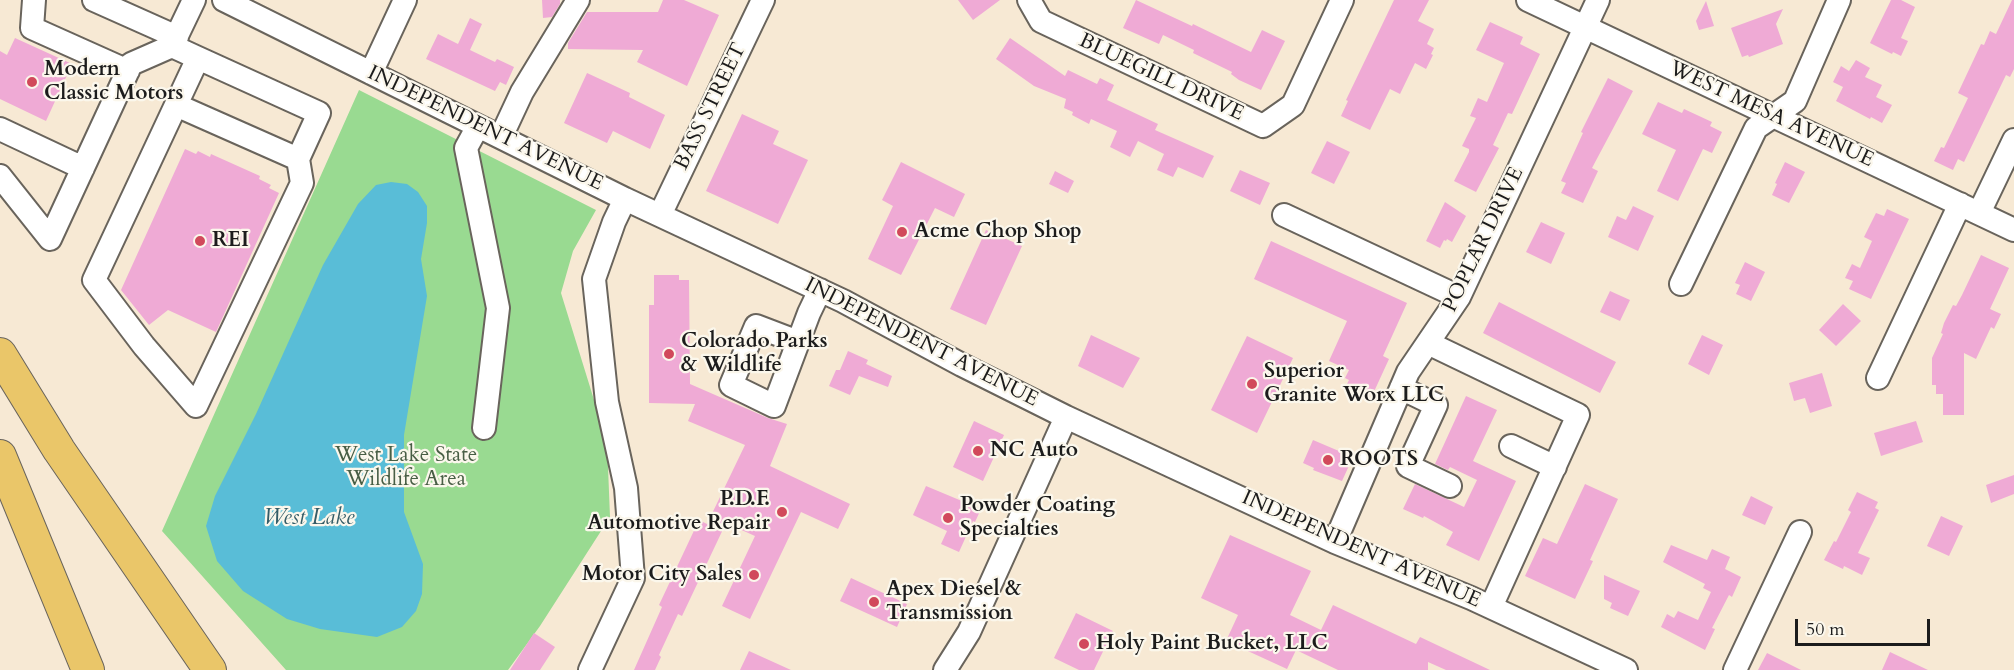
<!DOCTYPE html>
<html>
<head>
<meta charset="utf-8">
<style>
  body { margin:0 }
  #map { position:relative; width:2014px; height:670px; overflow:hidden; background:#f7e9d4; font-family:Cardo,serif }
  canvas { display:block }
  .scale { position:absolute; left:1795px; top:619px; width:135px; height:27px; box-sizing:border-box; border:3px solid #1c1c1c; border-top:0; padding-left:8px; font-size:18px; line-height:21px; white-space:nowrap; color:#1c1c1c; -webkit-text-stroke:4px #fbf7ec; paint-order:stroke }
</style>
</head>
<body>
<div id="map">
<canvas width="2014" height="670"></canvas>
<div class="scale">50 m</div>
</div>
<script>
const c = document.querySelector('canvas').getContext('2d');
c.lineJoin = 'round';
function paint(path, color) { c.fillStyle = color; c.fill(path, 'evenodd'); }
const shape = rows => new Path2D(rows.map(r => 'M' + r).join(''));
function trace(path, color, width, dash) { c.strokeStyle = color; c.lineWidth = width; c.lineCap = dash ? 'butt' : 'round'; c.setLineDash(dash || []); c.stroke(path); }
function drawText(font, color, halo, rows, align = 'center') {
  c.font = font + ' Cardo,serif'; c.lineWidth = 4.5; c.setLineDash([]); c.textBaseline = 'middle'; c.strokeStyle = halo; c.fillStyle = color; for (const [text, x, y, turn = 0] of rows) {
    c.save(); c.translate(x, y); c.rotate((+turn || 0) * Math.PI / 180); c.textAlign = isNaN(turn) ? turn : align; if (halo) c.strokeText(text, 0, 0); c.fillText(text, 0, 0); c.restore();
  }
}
paint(shape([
  [359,90,596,210,573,251,561,293,607,442,610,517,540,626,508,670,286,670,162,531]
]), '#99da91');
paint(shape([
  [391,182,407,184,418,192,427,206,427,223,421,259,427,296,404,435,404,512,423,564,422,594,416,611,402,627,377,637,320,629,287,619,243,591,217,561,206,526,215,496,256,414,323,265,358,204,376,185]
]), '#59bdd7');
paint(shape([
  [542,0,560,0,560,4,552,17,543,18],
  [663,0,684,0,719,15,687,86,637,62,643,50,568,49,568,43,587,12,658,12],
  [958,0,1000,0,973,20],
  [1136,0,1192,26,1193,24,1251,52,1262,30,1285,41,1261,90,1239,80,1231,74,1232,72,1193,53,1194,50,1163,35,1159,44,1123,28],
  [1394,0,1429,0,1418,21,1434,29,1427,44,1434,48,1431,54,1433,55,1426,69,1415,63,1400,94,1390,89,1370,130,1341,116,1348,101,1346,100],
  [1891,0,1901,0,1915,7,1901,38,1908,41,1901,56,1893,52,1892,54,1870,43],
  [2012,0,2014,0,2014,69,2010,77,2006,75,1964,162,1958,159,1953,170,1934,161,1941,147,1944,148,1968,98,1958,93,1981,44,1984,45,1990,31,1996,34],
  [1706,1,1714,26,1699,30,1696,21],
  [1783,9,1776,24,1783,44,1749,57,1748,55,1742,57,1731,28],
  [470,18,482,24,470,50,495,62,497,59,514,67,506,85,500,82,495,91,426,59,438,34,458,44],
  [1490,22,1523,37,1520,44,1540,54,1512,114,1508,113,1493,145,1499,148,1476,192,1454,181,1469,152,1469,149,1462,146,1476,118,1470,116,1478,98,1487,102,1504,63,1476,50],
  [15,38,72,64,46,121,0,99,0,51,7,55],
  [1010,38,1065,76,1068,70,1097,84,1100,78,1114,85,1107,100,1158,124,1155,130,1214,156,1203,178,1178,167,1173,177,1157,170,1164,154,1138,141,1130,157,1110,147,1117,131,1091,119,1089,124,1072,115,1073,112,1064,108,1066,99,1034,86,996,59],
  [1856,60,1870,68,1865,77,1882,85,1876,97,1892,105,1882,123,1871,117,1870,119,1836,101,1843,87,1833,82,1841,66,1849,71],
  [587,73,630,93,629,97,665,115,650,149,613,131,607,143,564,123],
  [1608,78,1633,91,1592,168,1598,171,1583,203,1561,193,1566,183,1561,181,1583,133,1581,132],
  [1658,102,1682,113,1684,109,1712,122,1710,126,1722,132,1712,153,1703,149,1678,201,1657,191,1676,150,1642,134],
  [742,114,779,131,773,144,808,160,778,224,706,191],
  [1327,141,1350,152,1334,184,1311,173],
  [185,149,196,154,198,151,210,157,211,154,260,176,259,179,271,185,269,188,279,193,216,332,168,310,149,325,121,290],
  [901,162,965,194,954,217,935,208,901,275,868,259,893,206,882,200],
  [1785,162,1805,172,1789,203,1772,195,1777,184,1775,183],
  [1240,170,1270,183,1260,205,1230,191],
  [1055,171,1074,181,1068,193,1049,184],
  [1445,202,1466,216,1452,242,1447,239,1446,241,1444,240,1440,248,1426,241],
  [1633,206,1654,216,1638,251,1608,237,1617,216,1626,220],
  [1887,209,1909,219,1871,299,1849,289,1853,281,1845,278,1852,264,1860,268,1872,241,1864,237,1876,213,1884,216],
  [1541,222,1565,233,1551,264,1526,252],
  [986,230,1022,246,986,325,950,309],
  [1271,241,1407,303,1383,356,1389,359,1372,396,1347,384,1349,380,1345,378,1349,370,1329,361,1347,321,1254,279],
  [1981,255,2009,268,1990,309,2001,314,1994,329,1991,327,1976,359,1964,353,1964,415,1943,415,1943,394,1936,394,1936,385,1932,385,1932,358,1943,334,1941,333,1944,323,1953,305,1956,306,1962,295],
  [1745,262,1765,272,1751,301,1736,294,1740,285,1735,283],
  [654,275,679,275,679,280,689,280,690,384,768,418,787,424,770,466,850,504,838,529,801,512,750,619,722,606,755,536,726,523,682,616,678,614,659,655,661,657,655,670,634,670,662,607,659,605,699,520,707,524,745,445,688,421,695,404,649,403,649,305,654,305],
  [1610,291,1630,300,1620,321,1600,312],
  [1499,302,1616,362,1600,393,1483,333],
  [1843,304,1861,321,1836,346,1819,330],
  [1091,335,1140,358,1123,388,1078,366],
  [1702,335,1723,345,1709,375,1688,364],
  [1247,336,1293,358,1257,433,1211,410],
  [848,351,868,360,866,364,892,376,888,387,859,376,850,395,829,386,836,370,840,370],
  [1822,373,1832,406,1810,413,1805,398,1794,401,1789,383],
  [1466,396,1497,410,1473,461,1516,481,1479,561,1446,545,1453,532,1424,516,1423,518,1403,509,1415,484,1464,507,1477,480,1450,467,1448,470,1435,464],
  [974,421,1004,435,983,481,953,467],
  [1916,421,1923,442,1881,456,1874,433],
  [1313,440,1353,457,1342,481,1313,470,1314,468,1303,463],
  [2014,475,2014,494,1991,503,1986,485],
  [1585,484,1618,499,1590,560,1593,561,1575,599,1525,576,1543,538,1557,544],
  [926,486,981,509,975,522,973,521,959,552,941,544,947,531,913,515],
  [1857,492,1878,502,1875,508,1879,510,1858,553,1870,558,1862,575,1844,566,1843,569,1824,560,1834,541,1836,542,1851,512,1848,510],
  [1751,496,1773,507,1765,525,1742,515],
  [1941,516,1963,526,1949,556,1927,546],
  [1230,535,1311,571,1290,615,1321,630,1333,605,1416,644,1420,637,1490,670,1446,670,1428,662,1428,670,1338,670,1296,650,1287,669,1226,641,1238,615,1201,598],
  [1671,545,1707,560,1712,549,1730,557,1725,569,1741,577,1732,597,1729,595,1712,628,1715,629,1705,650,1661,627,1667,614,1674,618,1678,611,1698,620,1711,592,1703,588,1705,584,1663,562],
  [1604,575,1640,591,1628,616,1610,608,1612,603,1604,599],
  [851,578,907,604,897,627,840,601],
  [1076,613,1113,631,1094,670,1079,670,1054,658],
  [534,633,555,647,540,670,510,670],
  [749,651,791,670,740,670],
  [1890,652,1928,670,1882,670],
  [1767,653,1801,670,1758,670]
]), '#efaad5');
const minor = shape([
  [34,0,32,28,128,71],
  [94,0,177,37],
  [194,0,172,46,198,58,319,113,298,159,302,183,196,406,144,346,94,280,198,58],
  [224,0,625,199,843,301,962,365,1066,417,1335,542,1471,598,1626,670],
  [1029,0,1041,21,1263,126,1293,105,1342,0],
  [1528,0,2014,230],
  [371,73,405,0],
  [176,105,298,159],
  [478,126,466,148,498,308,484,428],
  [0,129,83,168],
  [501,137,522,92,578,0],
  [0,176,50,239,131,64,172,46],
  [1979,213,2014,140],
  [660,215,763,0],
  [1284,215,1459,297],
  [1681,284,1756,128,1795,101,1839,0],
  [798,342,756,326,731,385,774,406,809,313,820,290],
  [1428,343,1578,415,1491,607],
  [1878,378,1960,204],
  [1401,388,1436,405,1408,466,1450,486],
  [1511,446,1555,467],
  [1335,542,1408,372,1459,297,1598,0],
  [590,670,633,578,626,488,607,402,594,279,614,222,625,199],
  [945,670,969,632,1066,417],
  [1735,670,1800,532]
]);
const highway = shape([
  [0,354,59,450,210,670],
  [0,456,88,670]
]);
trace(minor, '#69645c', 26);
trace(highway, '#69645c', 34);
trace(minor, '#fff', 22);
trace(highway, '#eac669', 32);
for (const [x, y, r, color] of [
  [32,82,6,"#d1495b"],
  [902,232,6,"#d1495b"],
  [200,241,6,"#d1495b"],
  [669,354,6,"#d1495b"],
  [1252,384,6,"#d1495b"],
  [978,451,6,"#d1495b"],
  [1328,460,6,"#d1495b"],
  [782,512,6,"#d1495b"],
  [948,518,6,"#d1495b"],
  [754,575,6,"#d1495b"],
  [874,602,6,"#d1495b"],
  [1084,644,6,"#d1495b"]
]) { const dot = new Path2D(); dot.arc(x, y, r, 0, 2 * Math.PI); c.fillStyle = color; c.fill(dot); trace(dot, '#fbf7ec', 2); }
drawText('bold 21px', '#1c1c1c', '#fbf7ec', [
  ["Modern",44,70],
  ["Classic Motors",44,94],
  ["Acme Chop Shop",914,232],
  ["REI",212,241],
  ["Colorado Parks",681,342],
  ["& Wildlife",681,366],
  ["Superior",1264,372],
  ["Granite Worx LLC",1264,396],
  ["NC Auto",990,451],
  ["ROOTS",1340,460],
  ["P.D.F.",770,500,"right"],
  ["Automotive Repair",770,524,"right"],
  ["Powder Coating",960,506],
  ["Specialties",960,530],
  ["Motor City Sales",742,575,"right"],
  ["Apex Diesel &",886,590],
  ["Transmission",886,614],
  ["Holy Paint Bucket, LLC",1096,644]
], 'left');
drawText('21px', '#1c1c1c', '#fbf7ec', [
  ["BLUEGILL DRIVE",1161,78,25],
  ["BASS STREET",711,107,-64],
  ["WEST MESA AVENUE",1771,115,25],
  ["INDEPENDENT AVENUE",485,129,26],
  ["POPLAR DRIVE",1484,240,-64],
  ["INDEPENDENT AVENUE",921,343,27],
  ["INDEPENDENT AVENUE",1361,550,24]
]);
drawText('21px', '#485e45', '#fbf7ec', [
  ["West Lake State",406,456],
  ["Wildlife Area",406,480]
]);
drawText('italic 22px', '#345c67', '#fbf7ec', [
  ["West Lake",309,519]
]);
</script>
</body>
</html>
